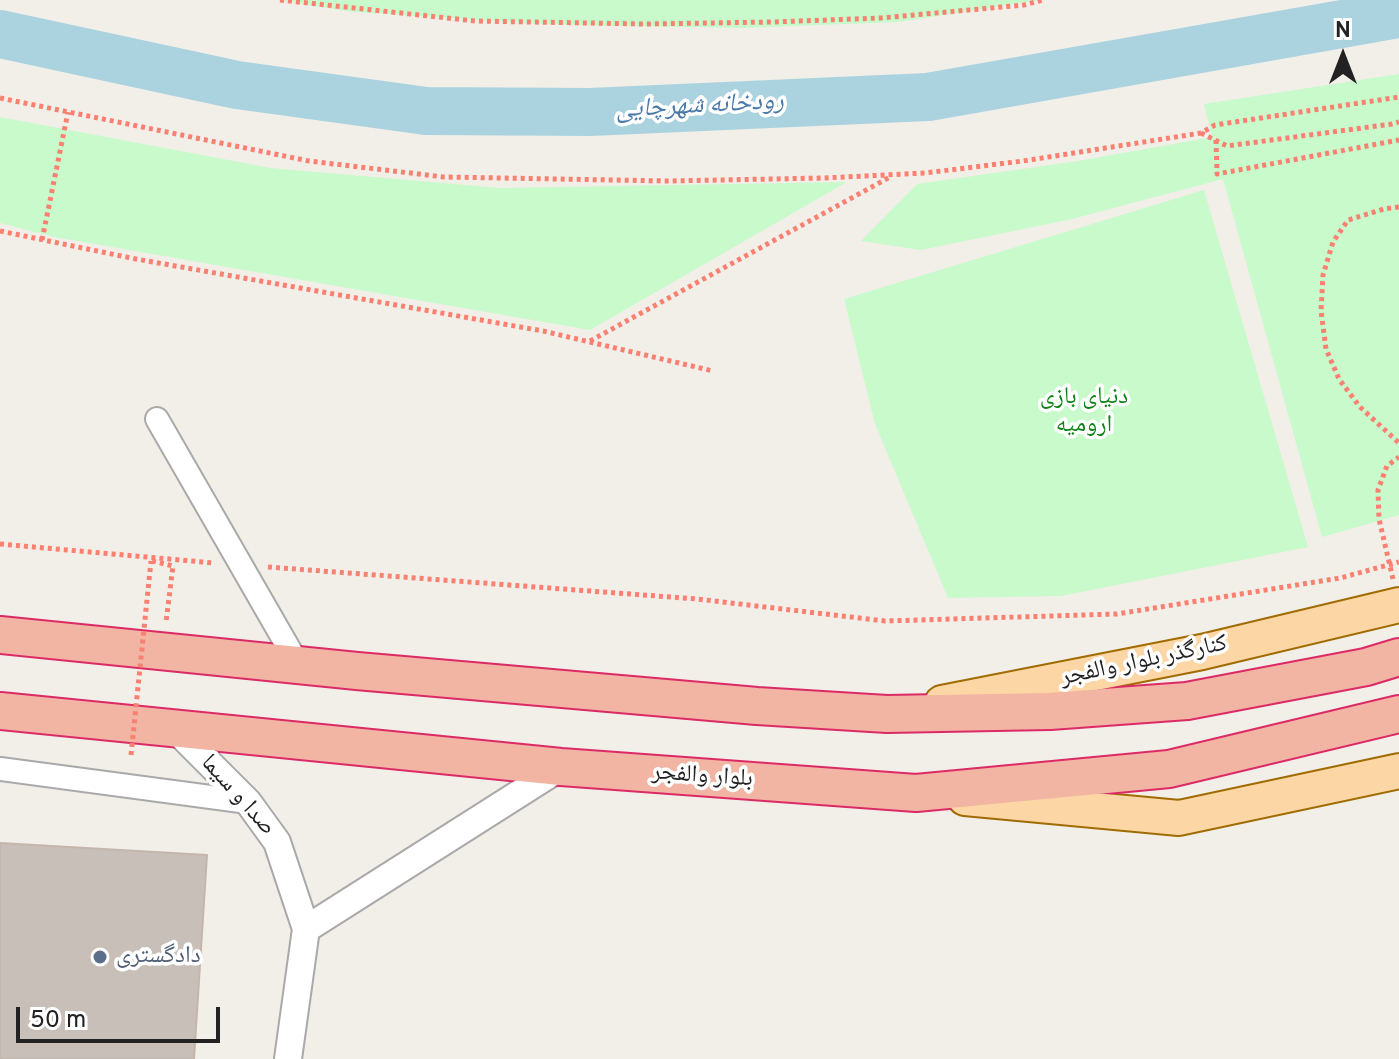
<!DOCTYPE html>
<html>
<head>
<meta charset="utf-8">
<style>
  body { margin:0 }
  #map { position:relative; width:1399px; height:1059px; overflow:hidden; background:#f2efe9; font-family:Overpass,sans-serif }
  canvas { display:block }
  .north { position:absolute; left:1303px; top:16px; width:80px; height:80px; -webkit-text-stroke:6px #fff; paint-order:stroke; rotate:0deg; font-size:22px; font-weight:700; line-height:32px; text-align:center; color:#222 }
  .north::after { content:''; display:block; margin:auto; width:28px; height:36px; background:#222; clip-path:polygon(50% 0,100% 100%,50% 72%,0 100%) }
  .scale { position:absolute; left:16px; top:1007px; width:204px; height:36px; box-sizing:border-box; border:4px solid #222; border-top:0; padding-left:10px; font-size:24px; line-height:28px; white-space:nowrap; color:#222; -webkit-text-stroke:6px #fff; paint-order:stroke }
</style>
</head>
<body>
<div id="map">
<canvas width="1399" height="1059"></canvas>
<div class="north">N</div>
<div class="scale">50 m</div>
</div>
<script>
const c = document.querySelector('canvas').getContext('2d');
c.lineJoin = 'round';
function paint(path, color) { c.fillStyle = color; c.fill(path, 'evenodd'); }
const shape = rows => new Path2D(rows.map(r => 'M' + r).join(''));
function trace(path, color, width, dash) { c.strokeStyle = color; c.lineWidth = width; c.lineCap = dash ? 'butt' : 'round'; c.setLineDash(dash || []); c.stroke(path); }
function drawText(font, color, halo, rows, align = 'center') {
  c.font = font + ' Overpass,"Noto Naskh Arabic",sans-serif'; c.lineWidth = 7; c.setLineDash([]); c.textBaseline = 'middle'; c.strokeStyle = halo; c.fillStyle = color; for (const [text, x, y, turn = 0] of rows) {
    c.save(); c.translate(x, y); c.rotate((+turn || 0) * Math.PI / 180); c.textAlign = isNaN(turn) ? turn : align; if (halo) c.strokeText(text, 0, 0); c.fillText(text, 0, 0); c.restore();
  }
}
paint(shape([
  [278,0,1040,0,898,22,743,28,568,25,353,12],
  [1399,74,1399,515,1322,537,1223,179,1072,219,921,250,861,241,917,184,1078,161,1212,137,1204,104],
  [0,117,271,168,500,188,847,182,590,330,54,237,0,223],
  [1204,190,1308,547,1061,596,948,598,875,424,844,299]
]), '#c8facc');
trace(shape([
  [0,34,237,85,426,111,590,112,928,97,1399,14]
]), '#aad3df', 48);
const building = shape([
  [0,843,207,855,194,1059,0,1059,0,843]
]);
paint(building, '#c7bfb8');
trace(building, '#c4b6ab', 2);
const minor = shape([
  [157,419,299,666],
  [0,769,248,802]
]);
const tertiary = shape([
  [175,729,248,802,277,842,306,929,288,1059],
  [306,929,561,767]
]);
const primary = shape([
  [942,703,1202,652,1399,605],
  [965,798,1179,818,1399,771]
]);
const trunk = shape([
  [0,635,357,671,757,706,887,714,1050,711,1187,701,1366,667,1399,657],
  [0,711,561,767,916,793,1169,769,1399,714]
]);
trace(minor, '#a9a9a9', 26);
trace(tertiary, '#a9a9a9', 30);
trace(primary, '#a06b00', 38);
trace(trunk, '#dc2a67', 40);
trace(shape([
  [280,0,475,21,645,24,772,22,881,18,1024,5,1043,0],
  [0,98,309,161,444,177,668,181,824,178,925,173,1023,161,1201,133,1215,125,1399,97],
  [1201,133,1227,146,1392,124,1399,122],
  [1216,140,1217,174,1399,140],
  [1399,207,1384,209,1348,220,1333,242,1323,275,1321,311,1326,349,1339,379,1360,407,1399,443],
  [0,231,136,259,543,331,713,371],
  [42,240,68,112],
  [590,341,890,177],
  [0,544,214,563],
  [152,561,173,566,166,622],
  [268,567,697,599,885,621,1117,614,1340,578,1399,562],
  [1393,579,1379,519,1378,490,1387,466,1399,457]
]), '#fa8072', 5, [4, 4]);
trace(minor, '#fff', 22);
trace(tertiary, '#fff', 26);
trace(primary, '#fcd6a4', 34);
trace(trunk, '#f2b4a3', 36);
trace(shape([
  [131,755,151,561]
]), '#fa8072', 5, [4, 4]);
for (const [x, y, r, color] of [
  [100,957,8,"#5c6f8a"]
]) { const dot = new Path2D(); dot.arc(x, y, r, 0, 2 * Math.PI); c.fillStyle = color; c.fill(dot); trace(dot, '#fff', 3); }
drawText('24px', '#0c8416', '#fff', [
  ["دنیای بازی",1084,398],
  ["ارومیه",1084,426]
]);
drawText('24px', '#222', '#fff', [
  ["کنارگذر بلوار والفجر",1144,662,-12],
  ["بلوار والفجر",702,777,4],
  ["صدا و سیما",237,796,48]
]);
drawText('24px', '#4e5e75', '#fff', [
  ["دادگستری",116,957]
], 'left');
drawText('italic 26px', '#4a7aab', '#fff', [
  ["رودخانه شهرچایی",700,107,-3]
]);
</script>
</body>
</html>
